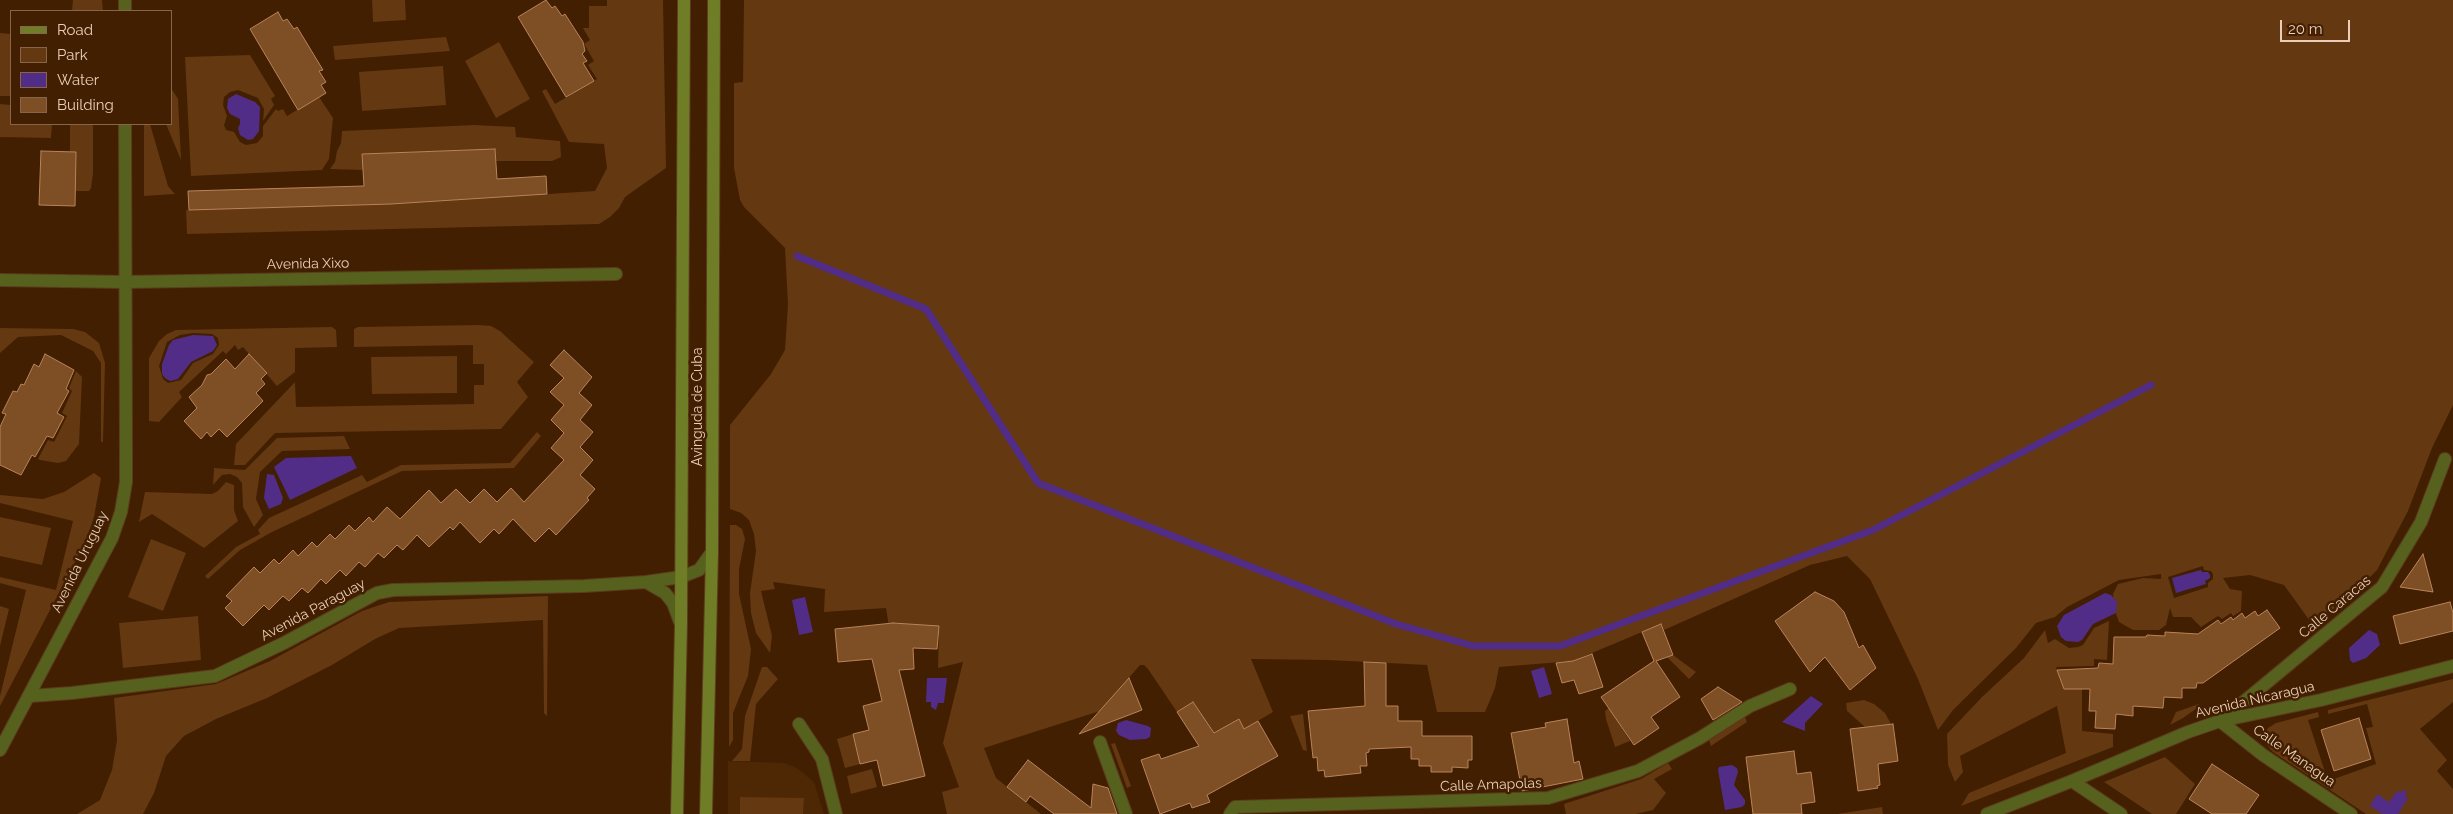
<!DOCTYPE html>
<html>
<head>
<meta charset="utf-8">
<style>
  body { margin:0 }
  #map { position:relative; width:2453px; height:814px; overflow:hidden; background:#421f00; font-family:Raleway,sans-serif }
  canvas { display:block }
  .legend { position:absolute; left:10px; top:10px; width:162px; height:115px; box-sizing:border-box; background:#421f00; border:1px solid #86654a; margin:0; padding:6px 9px; list-style:none; font-size:15px; color:#ebceb9 }
  .legend li { display:flex; align-items:center; gap:10px; height:25px }
  .legend b { width:25px; border:1px solid #86654a }
  .scale { position:absolute; left:2280px; top:20px; width:70px; height:22px; box-sizing:border-box; border:2px solid #ebceb9; border-top:0; padding-left:6px; font-size:15px; line-height:18px; white-space:nowrap; color:#ebceb9; -webkit-text-stroke:4px #421f00; paint-order:stroke }
</style>
</head>
<body>
<div id="map">
<canvas width="2453" height="814"></canvas>
<ul class="legend">
<li><b style="height:6px;background:#6e7d26"></b>Road</li>
<li><b style="height:14px;background:#643810"></b>Park</li>
<li><b style="height:14px;background:#522d88"></b>Water</li>
<li><b style="height:14px;background:#7e4e25"></b>Building</li>
</ul>
<div class="scale">20 m</div>
</div>
<script>
const c = document.querySelector('canvas').getContext('2d');
c.lineJoin = 'round';
function paint(path, color) { c.fillStyle = color; c.fill(path, 'evenodd'); }
const shape = rows => new Path2D(rows.map(r => 'M' + r).join(''));
function trace(path, color, width, dash) { c.strokeStyle = color; c.lineWidth = width; c.lineCap = dash ? 'butt' : 'round'; c.setLineDash(dash || []); c.stroke(path); }
function drawText(font, color, halo, rows, align = 'center') {
  c.font = font + ' Raleway,sans-serif'; c.lineWidth = 5; c.setLineDash([]); c.textBaseline = 'middle'; c.strokeStyle = halo; c.fillStyle = color; for (const [text, x, y, turn = 0] of rows) {
    c.save(); c.translate(x, y); c.rotate((+turn || 0) * Math.PI / 180); c.textAlign = isNaN(turn) ? turn : align; if (halo) c.strokeText(text, 0, 0); c.fillText(text, 0, 0); c.restore();
  }
}
paint(shape([
  [728,761,785,763,797,768,814,782,824,814,728,814]
]), '#4e2704');
paint(shape([
  [73,0,102,0,103,11,72,11],
  [372,0,405,0,406,20,373,22],
  [607,0,663,0,666,168,625,197,619,208,610,217,599,224,187,234,186,210,391,204,595,191,607,168,604,144,569,142,542,91,546,89,555,104,597,79,588,65,594,61,584,44,590,40,583,28,589,28,589,6,607,6],
  [744,0,2453,0,2453,405,2432,448,2408,511,2377,570,2351,596,2312,624,2284,585,2250,575,2223,578,2230,589,2242,591,2241,611,2233,616,2231,613,2222,619,2218,616,2201,627,2191,617,2173,617,2170,608,2166,625,2159,630,2133,630,2119,622,2114,608,2113,594,2118,584,2143,578,2161,579,2161,574,2119,580,2067,607,2055,617,2036,623,2016,648,1953,710,1938,730,1918,679,1870,579,1847,556,1810,565,1664,630,1661,624,1573,661,1499,667,1495,688,1485,712,1437,712,1427,665,1328,660,1251,659,1273,712,1244,729,1239,719,1214,733,1193,702,1177,712,1148,669,1144,665,1140,665,1100,711,984,748,996,778,1041,814,947,814,942,792,959,787,943,743,963,662,938,668,939,626,889,627,886,608,824,612,825,589,773,582,775,589,761,591,772,636,770,653,756,633,751,613,750,593,756,551,754,534,749,520,741,513,730,509,730,425,771,374,785,350,788,304,785,248,744,207,740,200,734,168,734,83,743,82],
  [2203,566,2204,570,2211,571,2213,574,2213,579,2208,583,2208,587,2174,598,2168,577],
  [0,33,11,34,11,96,0,96],
  [446,37,450,51,335,60,333,46],
  [499,42,530,99,496,118,465,61],
  [250,55,275,96,271,99,274,105,263,121,264,109,258,98,238,90,230,92,224,97,223,105,227,116,224,125,226,130,234,132,240,142,246,145,257,143,263,136,263,126,276,109,278,111,283,109,287,116,319,97,333,118,329,159,322,170,191,176,185,57],
  [443,66,446,105,362,111,359,72],
  [171,88,178,99,181,160,166,124,171,124],
  [0,104,11,105,11,124,52,124,51,138,0,137],
  [70,124,93,124,93,174,91,188,89,191,75,191,76,152,70,152],
  [144,124,150,124,168,186,175,194,144,196],
  [474,125,515,127,516,137,560,141,561,157,552,161,496,161,495,149,362,154,363,170,330,169,335,162,337,151,341,143,342,131],
  [479,325,491,326,500,331,534,362,517,382,528,397,501,429,275,433,245,465,234,465,236,444,295,382,296,407,474,404,474,385,484,385,484,364,473,364,473,345,354,347,354,329,358,327],
  [332,327,336,330,337,347,295,348,295,372,277,386,243,347,238,350,235,345,226,354,223,351,179,392,182,397,159,422,149,421,149,358,159,341,167,334,176,330],
  [193,333,212,334,218,338,219,345,213,354,193,363,181,380,168,383,163,379,159,366,167,342,180,335],
  [0,328,73,329,85,332,99,343,105,363,103,442,101,442,101,363,93,351,61,335,18,337,0,353],
  [457,356,457,393,372,394,371,357],
  [76,371,82,377,79,444,66,461,58,463,40,460,38,459,48,440,54,442,67,416,62,413,72,391,69,388],
  [537,432,541,436,514,468,402,471,272,532,240,550,208,579,205,576,236,547,260,534,258,530,269,518,362,475,367,482,401,465,510,463],
  [344,436,350,449,282,451,260,472,256,499,263,515,254,527,243,507,242,483,237,477,230,474,222,475,213,485,214,468,245,470,277,438],
  [94,473,101,478,94,517,87,539,0,706,0,696,26,590,0,583,0,577,56,590,73,521,0,503,0,495,43,499,64,492],
  [226,482,234,485,234,510,238,521,204,548,152,514,139,522,145,492,212,494,218,491],
  [0,517,51,528,42,565,0,556],
  [730,525,736,525,742,529,745,539,739,569,739,594,751,649,748,676,733,713,733,740,729,747],
  [151,539,186,553,163,611,128,597],
  [548,596,547,716,544,713,543,620,399,628,375,639,332,665,267,698,216,719,184,736,166,756,154,793,143,814,77,814,100,800,112,770,117,740,114,698,216,684,270,661,362,611,389,602],
  [0,606,9,609,0,646],
  [198,616,201,660,123,668,119,623],
  [2109,621,2107,660,2094,659,2094,666,2056,667,2064,689,2082,689,2082,731,2113,734,2113,747,1961,806,1969,793,2066,753,2057,706,1960,756,1963,772,1955,782,1948,765,1947,734,1982,697,2024,658,2045,630,2048,643,2055,639,2069,648,2078,647,2083,645,2094,628],
  [1673,655,1696,672,1689,679,1667,657],
  [762,667,767,667,778,679,756,704,750,761,732,761,742,749,745,716],
  [2453,679,2453,702,2420,729,2447,760,2437,771,2453,789,2453,814,2366,814,2273,752,2265,743,2264,735,2268,728,2276,723,2318,712,2319,717,2308,720,2328,781,2376,764,2366,728,2373,727,2367,704,2328,714,2328,710],
  [1864,700,1874,704,1885,713,1891,724,1865,727,1847,711,1846,703],
  [2199,704,2200,706,2183,718,2170,725,2176,712],
  [1609,708,1630,741,1615,747,1606,719,1605,711],
  [1303,714,1307,751,1303,750,1290,716],
  [1745,717,1747,722,1711,746,1709,740],
  [853,734,860,764,845,768,837,739],
  [1115,743,1131,786,1127,788,1111,744],
  [2165,757,2195,784,2176,814,2152,814,2104,782],
  [1668,763,1672,769,1654,779,1666,793,1653,810,1636,814,1566,814,1564,804,1641,779],
  [872,769,877,787,851,794,847,776],
  [740,797,804,798,803,814,740,814],
  [1882,807,1883,814,1837,814]
]), '#643810');
paint(shape([
  [236,94,255,102,260,107,259,131,253,139,248,140,240,135,238,128,240,124,240,119,230,114,227,108,228,99],
  [193,335,213,336,217,345,213,351,191,362,178,379,170,381,165,378,162,374,162,364,169,345,173,340],
  [351,456,357,468,290,500,274,467,286,458],
  [267,474,274,475,283,498,281,504,269,509,264,498],
  [2201,570,2202,572,2208,572,2210,575,2210,578,2205,581,2206,584,2176,593,2172,578],
  [2105,593,2111,595,2117,602,2116,613,2093,624,2082,640,2078,642,2066,641,2061,637,2057,626,2064,615],
  [805,597,813,632,799,635,792,600],
  [2369,630,2377,634,2380,645,2366,658,2353,663,2350,660,2349,648],
  [1544,667,1552,694,1539,698,1531,671],
  [927,678,947,678,944,703,938,703,936,710,931,707,931,702,926,702],
  [1811,696,1823,704,1805,723,1805,731,1782,722],
  [1126,720,1148,726,1151,728,1150,737,1146,739,1130,740,1119,735,1116,731,1118,723],
  [1732,765,1737,768,1738,772,1734,785,1745,800,1745,804,1742,807,1725,810,1718,770,1719,767],
  [2403,789,2407,792,2405,796,2408,798,2398,814,2383,814,2370,806,2377,794,2389,802,2397,791,2401,793]
]), '#522d88');
trace(shape([
  [797,256,926,309,1038,483,1396,624,1473,646,1560,646,1873,530,2151,385]
]), '#522d88', 7);
const building = shape([
  [546,0,552,8,555,6,562,16,565,14,583,42,585,51,582,54,587,61,583,63,594,81,566,97,518,17,546,0],
  [278,12,283,21,287,19,294,29,297,27,323,70,319,71,326,82,321,85,326,93,298,110,250,29,278,12],
  [495,149,497,179,546,176,547,194,391,204,189,210,188,191,364,186,362,154,495,149],
  [41,151,76,152,75,206,39,205,41,151],
  [564,350,592,377,579,393,592,405,580,420,593,432,580,447,593,460,580,475,595,489,587,498,589,500,556,535,549,528,535,542,513,519,499,534,494,529,480,543,460,522,453,530,450,527,429,547,417,535,403,550,397,545,384,558,378,553,365,567,359,562,346,576,340,570,326,584,321,579,308,593,302,588,289,601,283,596,269,610,264,605,243,626,225,608,232,601,226,596,254,567,260,573,274,559,279,564,293,550,298,556,312,542,317,547,330,534,335,539,349,525,355,531,369,517,373,522,387,507,400,519,429,490,441,503,456,489,470,503,484,489,497,502,511,488,524,502,564,460,551,448,564,433,551,420,564,405,550,392,564,378,550,365,564,350],
  [45,354,74,370,66,389,69,391,57,413,64,417,53,438,47,436,35,457,32,455,21,475,0,465,0,427,6,414,2,413,13,391,17,392,21,384,24,385,34,364,39,367,45,354],
  [249,354,267,373,261,379,265,384,256,393,263,401,227,437,219,429,211,437,207,432,201,439,184,421,197,408,189,397,202,385,207,375,211,374,226,359,235,369,249,354],
  [2423,554,2433,592,2400,587,2412,570,2423,554],
  [1815,592,1834,601,1844,612,1859,648,1863,645,1876,668,1850,690,1825,657,1810,672,1775,621,1815,592],
  [2450,602,2453,613,2453,631,2400,644,2393,616,2450,602],
  [2267,610,2280,628,2203,683,2197,683,2196,688,2182,688,2182,698,2164,697,2163,708,2133,706,2133,716,2116,714,2115,729,2095,728,2096,711,2089,711,2090,689,2064,689,2057,670,2098,668,2099,663,2113,664,2114,637,2146,637,2147,635,2165,636,2165,632,2198,634,2218,620,2221,624,2231,617,2233,620,2242,613,2245,618,2255,611,2258,616,2267,610],
  [893,623,939,626,937,649,913,648,914,669,899,670,925,776,883,786,877,760,860,764,853,734,869,730,863,706,882,701,872,659,838,662,835,629,893,623],
  [1661,624,1673,655,1656,661,1680,697,1651,717,1659,728,1634,745,1601,697,1654,661,1642,632,1661,624],
  [1592,654,1603,687,1579,694,1574,680,1562,683,1556,663,1573,661,1592,654],
  [1364,662,1386,663,1386,706,1398,706,1398,721,1422,721,1422,736,1472,736,1472,760,1468,760,1468,768,1452,767,1452,772,1431,772,1431,766,1419,766,1419,759,1411,759,1411,747,1369,749,1369,752,1366,753,1367,766,1360,766,1361,773,1325,777,1324,770,1318,771,1317,757,1313,758,1308,711,1365,706,1364,662],
  [1129,678,1142,710,1079,734,1129,678],
  [1718,687,1742,702,1713,720,1701,699,1718,687],
  [1193,702,1214,733,1239,719,1244,729,1258,721,1278,756,1207,795,1210,802,1192,808,1190,803,1160,814,1141,760,1159,754,1161,759,1199,746,1177,712,1193,702],
  [2359,718,2371,759,2334,771,2321,730,2359,718],
  [1567,719,1574,763,1579,761,1583,779,1522,791,1511,733,1546,727,1545,723,1567,719],
  [1893,724,1898,761,1878,764,1880,785,1877,786,1878,788,1858,791,1850,729,1893,724],
  [1794,751,1797,774,1811,772,1815,802,1801,804,1802,814,1753,814,1746,757,1794,751],
  [1028,760,1091,808,1093,784,1108,788,1117,814,1054,814,1030,796,1026,802,1007,787,1028,760],
  [2212,764,2259,795,2246,814,2212,814,2189,799,2212,764]
]);
paint(building, '#7e4e25');
trace(building, '#b9845b', 1);
const minor = shape([
  [125,11,125,0],
  [0,280,125,282,616,274],
  [646,582,665,593,673,603,680,622],
  [30,696,72,693,215,676,284,643,377,593,393,590,584,586,646,582,681,577,699,570,712,552],
  [2223,719,2382,587,2421,522,2445,459],
  [2220,721,2263,755,2351,814],
  [799,724,822,759,836,814],
  [1100,742,1126,814],
  [0,750,112,538,121,512,126,482,126,453,125,124],
  [2072,781,2121,814],
  [1230,814,1235,807,1548,798,1638,771,1700,738,1750,706,1790,689],
  [1987,814,2072,781,2188,732,2220,721,2321,700,2453,666]
]);
const secondary = shape([
  [677,814,681,624,684,0],
  [706,814,712,552,714,0]
]);
trace(minor, '#5d3b1e', 14);
trace(secondary, '#5d3b1e', 14);
trace(minor, '#55611c', 12);
trace(secondary, '#6e7d26', 12);
drawText('14px', '#ebceb9', '#421f00', [
  ["Avenida Xixo",308,264,-1],
  ["Avinguda de Cuba",698,407,-90],
  ["Avenida Uruguay",80,562,-64],
  ["Calle Caracas",2335,607,-40],
  ["Avenida Paraguay",313,610,-28],
  ["Avenida Nicaragua",2255,700,-13],
  ["Calle Managua",2294,756,35],
  ["Calle Amapolas",1491,785,-2]
]);
</script>
</body>
</html>
